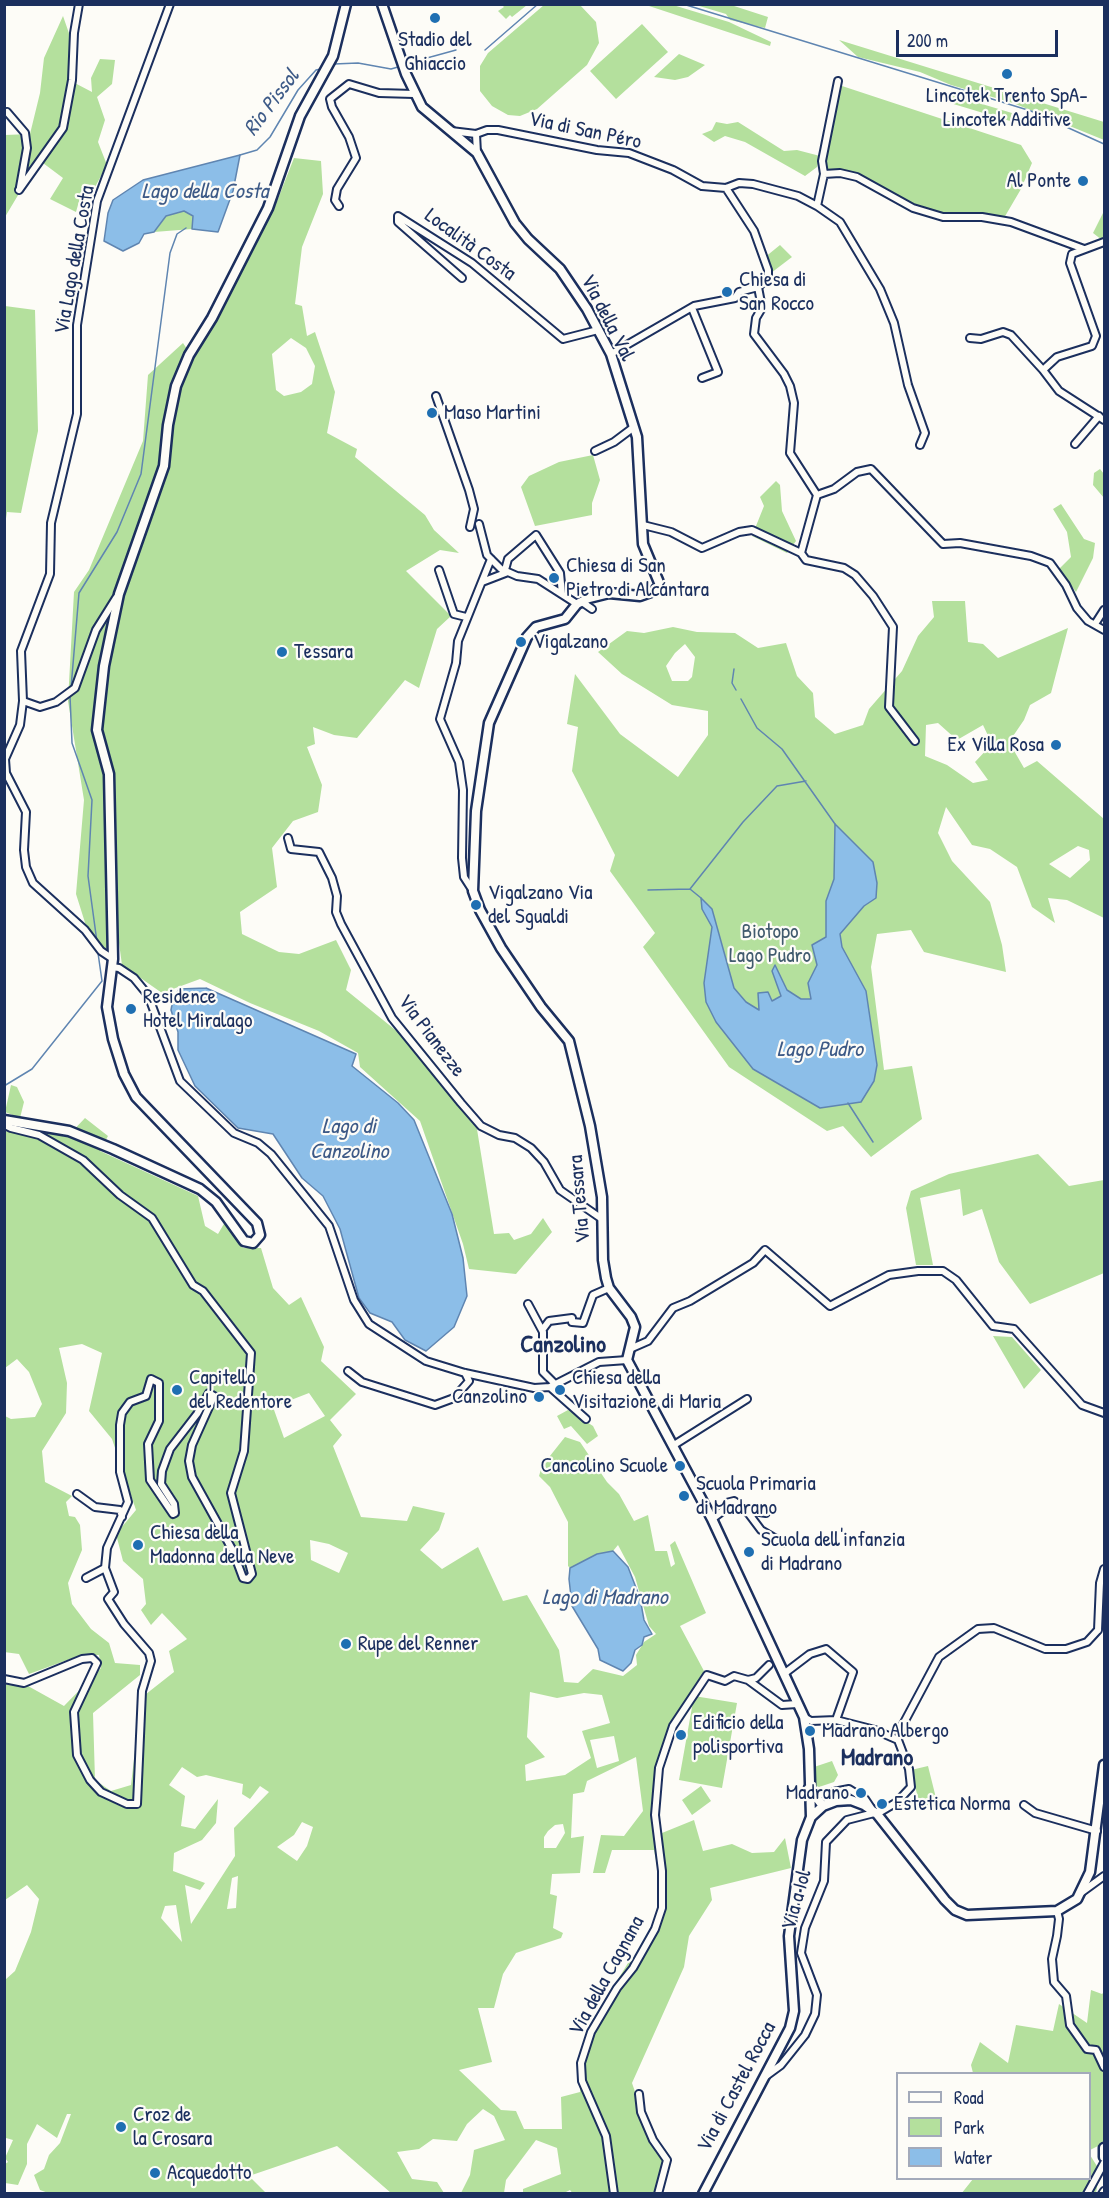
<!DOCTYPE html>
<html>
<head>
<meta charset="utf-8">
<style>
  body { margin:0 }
  #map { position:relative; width:1109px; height:2198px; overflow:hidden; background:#fdfcf7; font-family:"Patrick Hand",sans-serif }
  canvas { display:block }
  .frame { position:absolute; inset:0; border:6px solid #1b2f5e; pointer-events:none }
  .legend { position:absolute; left:896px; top:2072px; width:195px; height:108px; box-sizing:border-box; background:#fdfcf7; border:2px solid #a3aaba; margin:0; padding:8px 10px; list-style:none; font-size:18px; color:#1b2f5e }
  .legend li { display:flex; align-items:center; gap:12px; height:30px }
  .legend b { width:30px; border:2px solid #a3aaba }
  .scale { position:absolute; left:896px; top:30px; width:162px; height:27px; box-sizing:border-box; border:3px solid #1b2f5e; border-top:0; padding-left:8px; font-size:18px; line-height:21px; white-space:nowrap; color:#1b2f5e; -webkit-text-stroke:4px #fdfcf7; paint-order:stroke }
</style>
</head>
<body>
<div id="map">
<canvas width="1109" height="2198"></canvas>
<div class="frame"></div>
<ul class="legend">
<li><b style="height:8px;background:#fdfcf7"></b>Road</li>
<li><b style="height:16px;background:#b4e09d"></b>Park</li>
<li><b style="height:16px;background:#8cbee8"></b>Water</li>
</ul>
<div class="scale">200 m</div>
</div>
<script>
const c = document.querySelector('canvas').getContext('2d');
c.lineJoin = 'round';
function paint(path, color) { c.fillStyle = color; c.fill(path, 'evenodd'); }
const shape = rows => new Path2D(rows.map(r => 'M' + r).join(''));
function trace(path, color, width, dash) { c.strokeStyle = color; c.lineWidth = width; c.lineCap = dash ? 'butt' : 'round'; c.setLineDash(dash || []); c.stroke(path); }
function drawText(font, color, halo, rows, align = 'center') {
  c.font = font + ' "Patrick Hand",sans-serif'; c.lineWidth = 4.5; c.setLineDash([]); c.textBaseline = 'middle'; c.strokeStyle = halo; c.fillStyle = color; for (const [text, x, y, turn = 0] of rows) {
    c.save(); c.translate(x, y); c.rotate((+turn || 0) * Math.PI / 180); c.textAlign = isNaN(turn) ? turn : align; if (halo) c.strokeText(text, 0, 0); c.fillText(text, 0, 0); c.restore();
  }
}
paint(shape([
  [502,5,527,5,512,17,510,15,506,19,498,11,504,7],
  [544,5,580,5,596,22,599,43,587,65,537,109,520,116,508,115,492,106,480,91,480,66,488,53],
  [646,5,673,5,729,22,771,42,770,46],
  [696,5,731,5,768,17,765,28,730,20,726,14],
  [63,16,72,42,69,80,92,92,91,78,100,59,115,60,112,84,97,97,105,120,98,142,107,165,95,187,83,187,76,212,50,199,63,178,39,160,5,217,5,135,30,134,40,93,44,58],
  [642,24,668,52,616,99,590,71],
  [839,40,1104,122,1104,140,1013,103,951,85,920,72,858,57],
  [679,54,705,65,688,77,675,80,654,77],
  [839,85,1021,145,1032,163,1021,189,1004,218,944,216,914,207,866,181,825,173,823,161],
  [942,92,1012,113,1010,121,940,100],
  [716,122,727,124,738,122,784,151,797,150,820,156,817,167,805,176,745,142,725,136,714,142,702,134,712,130],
  [294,158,321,161,323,194,302,247,295,304,302,306,307,336,315,332,335,392,327,433,357,449,355,457,425,515,434,530,459,553,440,550,406,571,451,616,437,629,419,688,405,680,357,738,334,735,313,727,315,744,307,747,322,785,318,812,293,821,272,848,277,887,240,912,242,934,279,952,299,954,336,940,351,970,346,990,404,1037,476,1123,494,1234,509,1233,514,1240,531,1234,543,1218,552,1232,516,1274,469,1269,463,1244,420,1121,360,1067,358,1053,319,1031,250,1003,200,979,162,993,122,965,119,943,103,949,87,929,76,894,84,800,68,701,74,592,89,570,143,441,148,375,183,343,193,358,274,209],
  [291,338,306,348,315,366,312,384,301,392,284,396,276,390,272,354],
  [184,211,193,216,192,229,154,232,166,216],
  [1104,211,1104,238,1102,240,1093,233],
  [780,245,792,257,771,273,764,258],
  [5,306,35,310,38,431,21,513,7,512,5,525],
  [593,455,600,480,592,503,592,515,535,526,521,487,529,476,559,462],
  [1100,469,1104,474,1104,498,1093,485,1094,473],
  [776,481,780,485,782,511,796,541,787,553,752,536,764,506,760,497],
  [1061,504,1084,539,1095,543,1093,558,1076,592,1059,569,1071,557,1067,532,1053,509],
  [932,601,965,601,968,642,983,644,998,658,1068,628,1051,693,1030,705,1024,720,1009,742,1024,768,1037,761,1104,819,1104,918,1067,900,1048,898,1055,923,1032,907,1017,867,990,849,972,845,946,807,938,833,952,861,990,902,1002,945,1006,972,924,952,911,930,877,934,871,967,884,1070,912,1066,922,1119,871,1157,843,1126,827,1131,729,1067,643,947,655,933,610,871,615,855,572,771,578,727,567,724,575,674,620,734,678,777,708,735,708,711,672,705,622,674,598,652,627,631,644,633,673,627,697,632,735,633,758,648,786,643,797,676,813,693,815,717,835,734,863,725,869,709,902,671,918,636,934,617],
  [685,644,695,657,692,677,688,681,672,681,666,666,675,653],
  [938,723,957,740,983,725,992,744,975,762,988,780,973,783,947,765,925,756,926,725],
  [1078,846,1089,850,1090,860,1070,878,1049,864],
  [11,1085,17,1087,24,1102,20,1118,5,1112],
  [85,1118,108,1136,100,1151,198,1196,205,1226,218,1234,225,1222,243,1248,261,1248,273,1288,289,1305,301,1297,324,1347,321,1361,356,1394,330,1420,342,1435,333,1446,361,1517,407,1521,413,1506,445,1513,439,1530,420,1550,442,1569,478,1547,503,1601,527,1595,559,1650,564,1682,578,1683,593,1669,623,1676,637,1665,636,1655,644,1642,656,1634,649,1626,635,1577,618,1545,613,1551,597,1554,570,1568,568,1566,568,1522,550,1487,539,1476,542,1466,565,1437,580,1442,607,1482,619,1494,634,1521,648,1515,655,1551,667,1551,671,1567,675,1564,670,1545,675,1541,706,1613,680,1626,704,1671,676,1722,657,1782,652,1803,662,1833,694,1820,703,1851,732,1844,752,1853,774,1852,785,1838,791,1868,710,1888,712,1900,689,1936,684,1967,632,2083,649,2133,667,2162,659,2193,573,2194,570,2190,564,2193,523,2193,523,2189,561,2174,557,2148,536,2140,506,2180,504,2193,461,2193,470,2175,474,2150,505,2140,494,2116,483,2109,467,2124,457,2141,433,2139,419,2149,397,2152,412,2179,437,2182,444,2193,391,2193,337,2146,249,2176,266,2193,51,2194,40,2190,34,2175,44,2169,49,2155,60,2143,71,2114,67,2114,57,2138,37,2124,27,2144,27,2164,18,2185,5,2183,5,2164,8,2162,5,2158,13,2140,6,2138,5,2141,5,1980,15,1971,31,1932,39,1899,27,1885,5,1900,4,1680,7,1685,28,1686,64,1706,101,1668,99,1655,81,1655,29,1674,19,1654,4,1652,5,1416,11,1419,35,1417,42,1404,29,1372,17,1359,5,1368,5,1131,23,1134,30,1129,67,1137],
  [82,1344,102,1353,89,1411,112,1439,136,1510,116,1534,123,1561,143,1579,146,1604,141,1610,151,1625,162,1613,187,1639,169,1651,174,1672,141,1698,131,1785,111,1791,95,1780,93,1713,140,1675,140,1665,115,1663,109,1643,91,1629,72,1604,68,1583,82,1550,80,1525,75,1517,69,1516,66,1502,72,1496,45,1482,42,1451,66,1413,67,1383,59,1348],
  [309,1393,325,1416,284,1438,273,1407],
  [310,1540,329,1544,348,1553,339,1573,311,1560],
  [530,1692,557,1698,584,1693,602,1695,610,1723,582,1731,591,1758,565,1775,526,1781,525,1765,545,1757,527,1737],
  [614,1736,619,1761,597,1768,590,1740],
  [636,1757,643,1811,624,1836,601,1835,593,1873,605,1873,612,1850,654,1850,664,1904,653,1939,628,1963,609,1994,580,2053,580,2092,561,2097,562,2129,524,2129,516,2111,501,2110,459,2070,492,2062,478,2008,494,2008,503,1974,516,1953,561,1938,563,1933,553,1928,557,1896,550,1894,552,1874,580,1873,584,1836,571,1838,573,1794,584,1792,587,1781],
  [182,1767,197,1777,206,1775,243,1784,242,1794,250,1799,260,1786,269,1792,234,1828,235,1856,191,1924,185,1885,200,1890,205,1883,173,1871,174,1853,202,1840,216,1823,218,1799,195,1829,181,1826,185,1796,169,1785],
  [302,1822,313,1827,307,1846,297,1861,277,1847,294,1835],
  [563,1824,565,1833,556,1848,544,1848,544,1837,548,1831,555,1825],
  [238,1876,236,1908,227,1909,232,1878],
  [176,1905,182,1942,161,1918,165,1906],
  [1038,1154,1069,1186,1104,1180,1104,1273,1030,1304,999,1262,982,1209,963,1216,960,1189,920,1198,933,1265,916,1265,906,1208,911,1191,949,1174],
  [993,1336,1012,1337,1041,1370,1024,1389],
  [568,1410,593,1426,598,1436,587,1444,571,1426,564,1429,557,1416],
  [694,1696,737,1703,722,1788,679,1780],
  [832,1761,838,1775,834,1782,819,1787,814,1785,814,1767],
  [928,1766,938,1806,921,1810,911,1770],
  [701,1786,711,1801,692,1815,682,1800],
  [1091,1990,1102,1994,1104,1992,1104,2143,1090,2150,1090,2074,973,2073,971,2065,980,2042,1008,2063,1016,2025,1053,2031,1059,2004,1087,2023],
  [1090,2155,1100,2171,1096,2193,961,2194,973,2179,1090,2178]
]), '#b4e09d');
const water = shape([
  [240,155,233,191,218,232,192,229,193,216,184,211,166,216,154,232,144,234,139,243,123,251,104,241,108,213,113,200,143,180,240,155],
  [835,824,873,862,877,883,876,898,864,906,840,934,842,947,866,991,877,1065,874,1081,861,1102,820,1108,753,1069,716,1022,706,1002,704,983,712,927,702,909,701,898,712,909,734,988,746,1002,759,1010,758,993,768,992,772,1001,781,996,772,971,775,965,787,990,801,999,811,999,808,983,817,965,812,945,826,937,826,901,834,879,835,824],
  [206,988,356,1054,352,1066,398,1103,414,1120,452,1214,463,1258,467,1296,454,1327,426,1351,405,1340,392,1322,370,1313,359,1298,340,1229,323,1196,302,1178,273,1134,238,1128,195,1086,178,1050,178,1032,171,1010,173,999,179,989,206,988],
  [613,1551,628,1567,640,1598,644,1620,652,1634,644,1637,642,1645,635,1650,631,1663,623,1671,600,1660,598,1649,572,1606,569,1579,570,1568,597,1554,613,1551]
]);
paint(water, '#8cbee8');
trace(water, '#5f85b1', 1.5);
trace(shape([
  [683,4,1031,111,1104,144],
  [485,50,538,4],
  [427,58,456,50],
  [334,64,358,63,391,69,398,67],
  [240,155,257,150,270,137,298,90,316,70,321,69],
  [734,669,732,683,736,690],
  [71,688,79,593,117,532,141,474,170,253,177,234,186,228],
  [70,696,72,743,92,800,88,876,97,942],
  [741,699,757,728,782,749,835,824],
  [690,889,743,822,777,786,806,781],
  [648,890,690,889,701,898],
  [4,1086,32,1069,102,981,98,953],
  [848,1103,873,1142]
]), '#5f85b1', 1.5);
const street = shape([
  [7,112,25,133,27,148,20,187],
  [451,131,476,134,487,130,498,130,597,150,629,153,673,170,702,186,726,188,739,183,753,184,798,196,817,206,840,222,880,289,894,323,908,385,925,433,920,445],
  [476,134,477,153],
  [824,174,840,173,857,177,913,208,943,217,982,217,1011,222,1084,249],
  [19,190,63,128,72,80,74,33,79,4],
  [339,206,335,200,337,189,356,158,349,137,332,107,330,99,349,84,379,93,414,94],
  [817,206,824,174,822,161,838,81],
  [462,278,398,222,398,216,472,263,563,339,598,330],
  [758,287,762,308,756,318,754,334,784,374,790,386,794,403,790,453,817,495],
  [692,308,718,372,702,378],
  [970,338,981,339,1003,332,1011,335,1043,370,1057,357,1092,346,1096,336,1070,263,1072,254,1104,242],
  [611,354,694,306,735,298,739,292,758,287,768,278,768,270,754,231,726,188],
  [1043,370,1059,391,1104,420],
  [436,396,469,490,474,509,470,527],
  [1075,444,1099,416],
  [595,451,614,442,634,427],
  [817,495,834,489,857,472,871,469,943,544,960,543,1031,556,1050,563,1066,585,1077,608,1088,621,1104,630],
  [479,524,487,555,501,569,517,576,538,579,577,604],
  [643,525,671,532,702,548,739,532,752,530,801,553,806,560,844,568,855,575,873,596,893,627,889,707,915,741],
  [801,553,817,495],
  [439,570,454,614,466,617],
  [505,570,508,559,536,535,560,573,562,594],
  [482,582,508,572],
  [582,602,592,609],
  [1095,624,1104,610],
  [23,701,40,707,56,702,75,688,96,630,116,598],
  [288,838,291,849,319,852,332,878,337,896,336,912,341,924,392,1018,461,1103,481,1126,499,1135,515,1138,531,1148,544,1162,560,1190,602,1219],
  [473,891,464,877,462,858,463,790,459,762,440,719,456,663,458,641,491,559],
  [113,959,101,951,85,930,33,883,26,867,24,850,26,812,6,773,5,759,20,725,23,701,21,651,50,574,51,523,77,414,77,325,97,201,170,4],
  [112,967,119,968,134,978,148,995,180,1081,234,1133,258,1143,271,1154,329,1226,354,1300,369,1324,426,1361,465,1373,534,1388,550,1387,599,1362,627,1360],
  [528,1304,543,1332,543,1372,554,1383],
  [543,1329,549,1321,572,1318,572,1322,583,1323,593,1295,609,1288],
  [632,1348,648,1341,673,1308,690,1301,753,1263,765,1250,830,1306,889,1275,918,1271,943,1271,956,1280,993,1326,1014,1329,1082,1405,1104,1413],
  [348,1371,362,1382,435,1405,454,1398,469,1381,465,1373],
  [550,1387,586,1419],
  [674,1445,747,1399],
  [77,1494,95,1507,120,1510,122,1517],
  [746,1510,766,1513],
  [712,1519,724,1510,726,1503,734,1501,746,1510,761,1530,783,1543],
  [86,1578,105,1568],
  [1098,1630,1100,1583,1104,1569],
  [785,1673,810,1654,826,1649,853,1672,836,1720],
  [4,1679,24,1683,82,1659,92,1658,97,1663,74,1712,77,1755,90,1780,101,1792,127,1804,137,1804,142,1691,151,1661,149,1653,124,1624,108,1599,114,1592,105,1568,107,1548,128,1502,120,1472,120,1425,122,1413,130,1402,146,1396,151,1379,159,1383,159,1421,148,1444,150,1480,173,1514,175,1513,174,1504,161,1484,162,1471,170,1449,197,1414,209,1393,214,1396,192,1445,189,1461,192,1477,233,1551,243,1578,248,1579,252,1574,231,1493,244,1451,251,1353,203,1291,193,1285,152,1218,120,1195,83,1160,39,1135,11,1128,5,1125,5,1120],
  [748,1680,756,1678,769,1665],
  [804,1717,811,1721,836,1720,875,1730,898,1740],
  [818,1795,849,1789,865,1799,871,1808],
  [1024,1805,1035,1813,1097,1831],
  [1082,1892,1104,1876],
  [1057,1911,1059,1919,1057,1936,1052,1959,1054,1982,1066,1996,1070,2025,1087,2049,1096,2050,1104,2067],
  [766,2076,781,2065,805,2035,815,2014,817,1995,801,1953,805,1928,824,1881,826,1842,847,1820,882,1811,897,1802,911,1787,909,1769,898,1740,900,1730,939,1657,978,1629,994,1628,1045,1649,1066,1649,1087,1642,1098,1630],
  [639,2094,641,2112,653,2140,667,2160,658,2194],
  [614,2194,606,2136,582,2081,581,2063,591,2032,617,1988,633,1968,655,1929,662,1908,662,1871,655,1815,659,1768,673,1726,707,1675,725,1681,734,1676,748,1680,782,1705,797,1704],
  [1087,2194,1104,2163],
  [1102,2194,1104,2191]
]);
const secondary = shape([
  [382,4,406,74,422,107,477,153,515,223,528,239,560,269,587,309,611,354,637,437,643,544,660,585,654,591,640,596,609,593,589,598,577,604,565,619,536,627,527,637,489,723,476,811,473,891,480,910,501,948,541,1007,569,1041,590,1126,602,1197,603,1260,606,1278,609,1288,631,1317,635,1327,627,1360,712,1519,804,1717,809,1749,811,1817],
  [4,1120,69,1131,113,1149,200,1189,216,1202,244,1241,253,1243,260,1235,257,1223,136,1097,124,1074,113,1039,107,1007,113,959,109,774,97,730,104,666,119,594,164,466,168,425,176,386,189,355,212,318,268,208,300,116,333,56,346,4],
  [809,1788,823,1806],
  [1104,2148,1104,2157],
  [703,2194,790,2028,794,2011,789,1936,802,1840,811,1817,823,1806,836,1801,851,1800,864,1805,877,1814,945,1900,955,1910,967,1915,1057,1911,1077,1899,1090,1872,1104,1765]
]);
trace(street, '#1b2f5e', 10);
trace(secondary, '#1b2f5e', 13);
trace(street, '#fdfcf7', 6);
trace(secondary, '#fdfcf7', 8);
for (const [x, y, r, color] of [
  [435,18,6,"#1f6fb2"],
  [1007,74,6,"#1f6fb2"],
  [1083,181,6,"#1f6fb2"],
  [727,292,6,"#1f6fb2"],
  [432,413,6,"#1f6fb2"],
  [554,578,6,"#1f6fb2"],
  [521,642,6,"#1f6fb2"],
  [282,652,6,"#1f6fb2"],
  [1056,745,6,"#1f6fb2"],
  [476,905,6,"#1f6fb2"],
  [131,1009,6,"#1f6fb2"],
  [177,1390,6,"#1f6fb2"],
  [560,1390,6,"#1f6fb2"],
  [539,1397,6,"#1f6fb2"],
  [680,1466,6,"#1f6fb2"],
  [684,1496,6,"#1f6fb2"],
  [138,1545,6,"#1f6fb2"],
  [749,1552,6,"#1f6fb2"],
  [346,1644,6,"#1f6fb2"],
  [810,1731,6,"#1f6fb2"],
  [681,1735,6,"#1f6fb2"],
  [861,1793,6,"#1f6fb2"],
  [882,1804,6,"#1f6fb2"],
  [121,2127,6,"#1f6fb2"],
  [155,2173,6,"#1f6fb2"]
]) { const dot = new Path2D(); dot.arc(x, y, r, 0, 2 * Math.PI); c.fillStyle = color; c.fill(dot); trace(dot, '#fdfcf7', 2); }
drawText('21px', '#1b2f5e', '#fdfcf7', [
  ["Stadio del",435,40,"center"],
  ["Ghiaccio",435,64,"center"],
  ["Lincotek Trento SpA-",1007,96,"center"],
  ["Lincotek Additive",1007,120,"center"],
  ["Al Ponte",1071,181,"right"],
  ["Chiesa di",739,280],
  ["San Rocco",739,304],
  ["Maso Martini",444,413],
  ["Chiesa di San",566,566],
  ["Pietro di Alcántara",566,590],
  ["Vigalzano",533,642],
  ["Tessara",294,652],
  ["Ex Villa Rosa",1044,745,"right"],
  ["Vigalzano Via",488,893],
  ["del Sgualdi",488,917],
  ["Residence",143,997],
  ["Hotel Miralago",143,1021],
  ["Capitello",189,1378],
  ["del Redentore",189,1402],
  ["Chiesa della",572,1378],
  ["Visitazione di Maria",572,1402],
  ["Canzolino",527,1397,"right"],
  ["Cancolino Scuole",668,1466,"right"],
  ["Scuola Primaria",696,1484],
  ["di Madrano",696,1508],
  ["Chiesa della",150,1533],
  ["Madonna della Neve",150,1557],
  ["Scuola dell'infanzia",761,1540],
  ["di Madrano",761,1564],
  ["Rupe del Renner",358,1644],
  ["Edificio della",693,1723],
  ["polisportiva",693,1747],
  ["Madrano Albergo",822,1731],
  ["Madrano",849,1793,"right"],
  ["Estetica Norma",894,1804],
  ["Croz de",133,2115],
  ["la Crosara",133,2139],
  ["Acquedotto",167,2173]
], 'left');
drawText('21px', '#1b2f5e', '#fdfcf7', [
  ["Via di San Péro",585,131,12],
  ["Località Costa",470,245,36],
  ["Via Lago della Costa",75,260,-80],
  ["Via della Val",607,318,63],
  ["Via Pianezze",431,1036,53],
  ["Via Tessara",580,1199,-95],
  ["Via a Iol",797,1900,-74],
  ["Via della Cagnana",607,1976,-61],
  ["Via di Castel Rocca",737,2087,-62]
]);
drawText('21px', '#415b6e', '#fdfcf7', [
  ["Biotopo",770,932],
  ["Lago Pudro",770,956]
]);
drawText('italic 22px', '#3d5a87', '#fdfcf7', [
  ["Rio Pissol",272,103,-53],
  ["Lago della Costa",205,192],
  ["Lago Pudro",820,1050],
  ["Lago di",349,1127],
  ["Canzolino",349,1152],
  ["Lago di Madrano",605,1598]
]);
drawText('bold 24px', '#1b2f5e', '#fdfcf7', [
  ["Canzolino",563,1346],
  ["Madrano",877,1759]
]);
</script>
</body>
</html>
